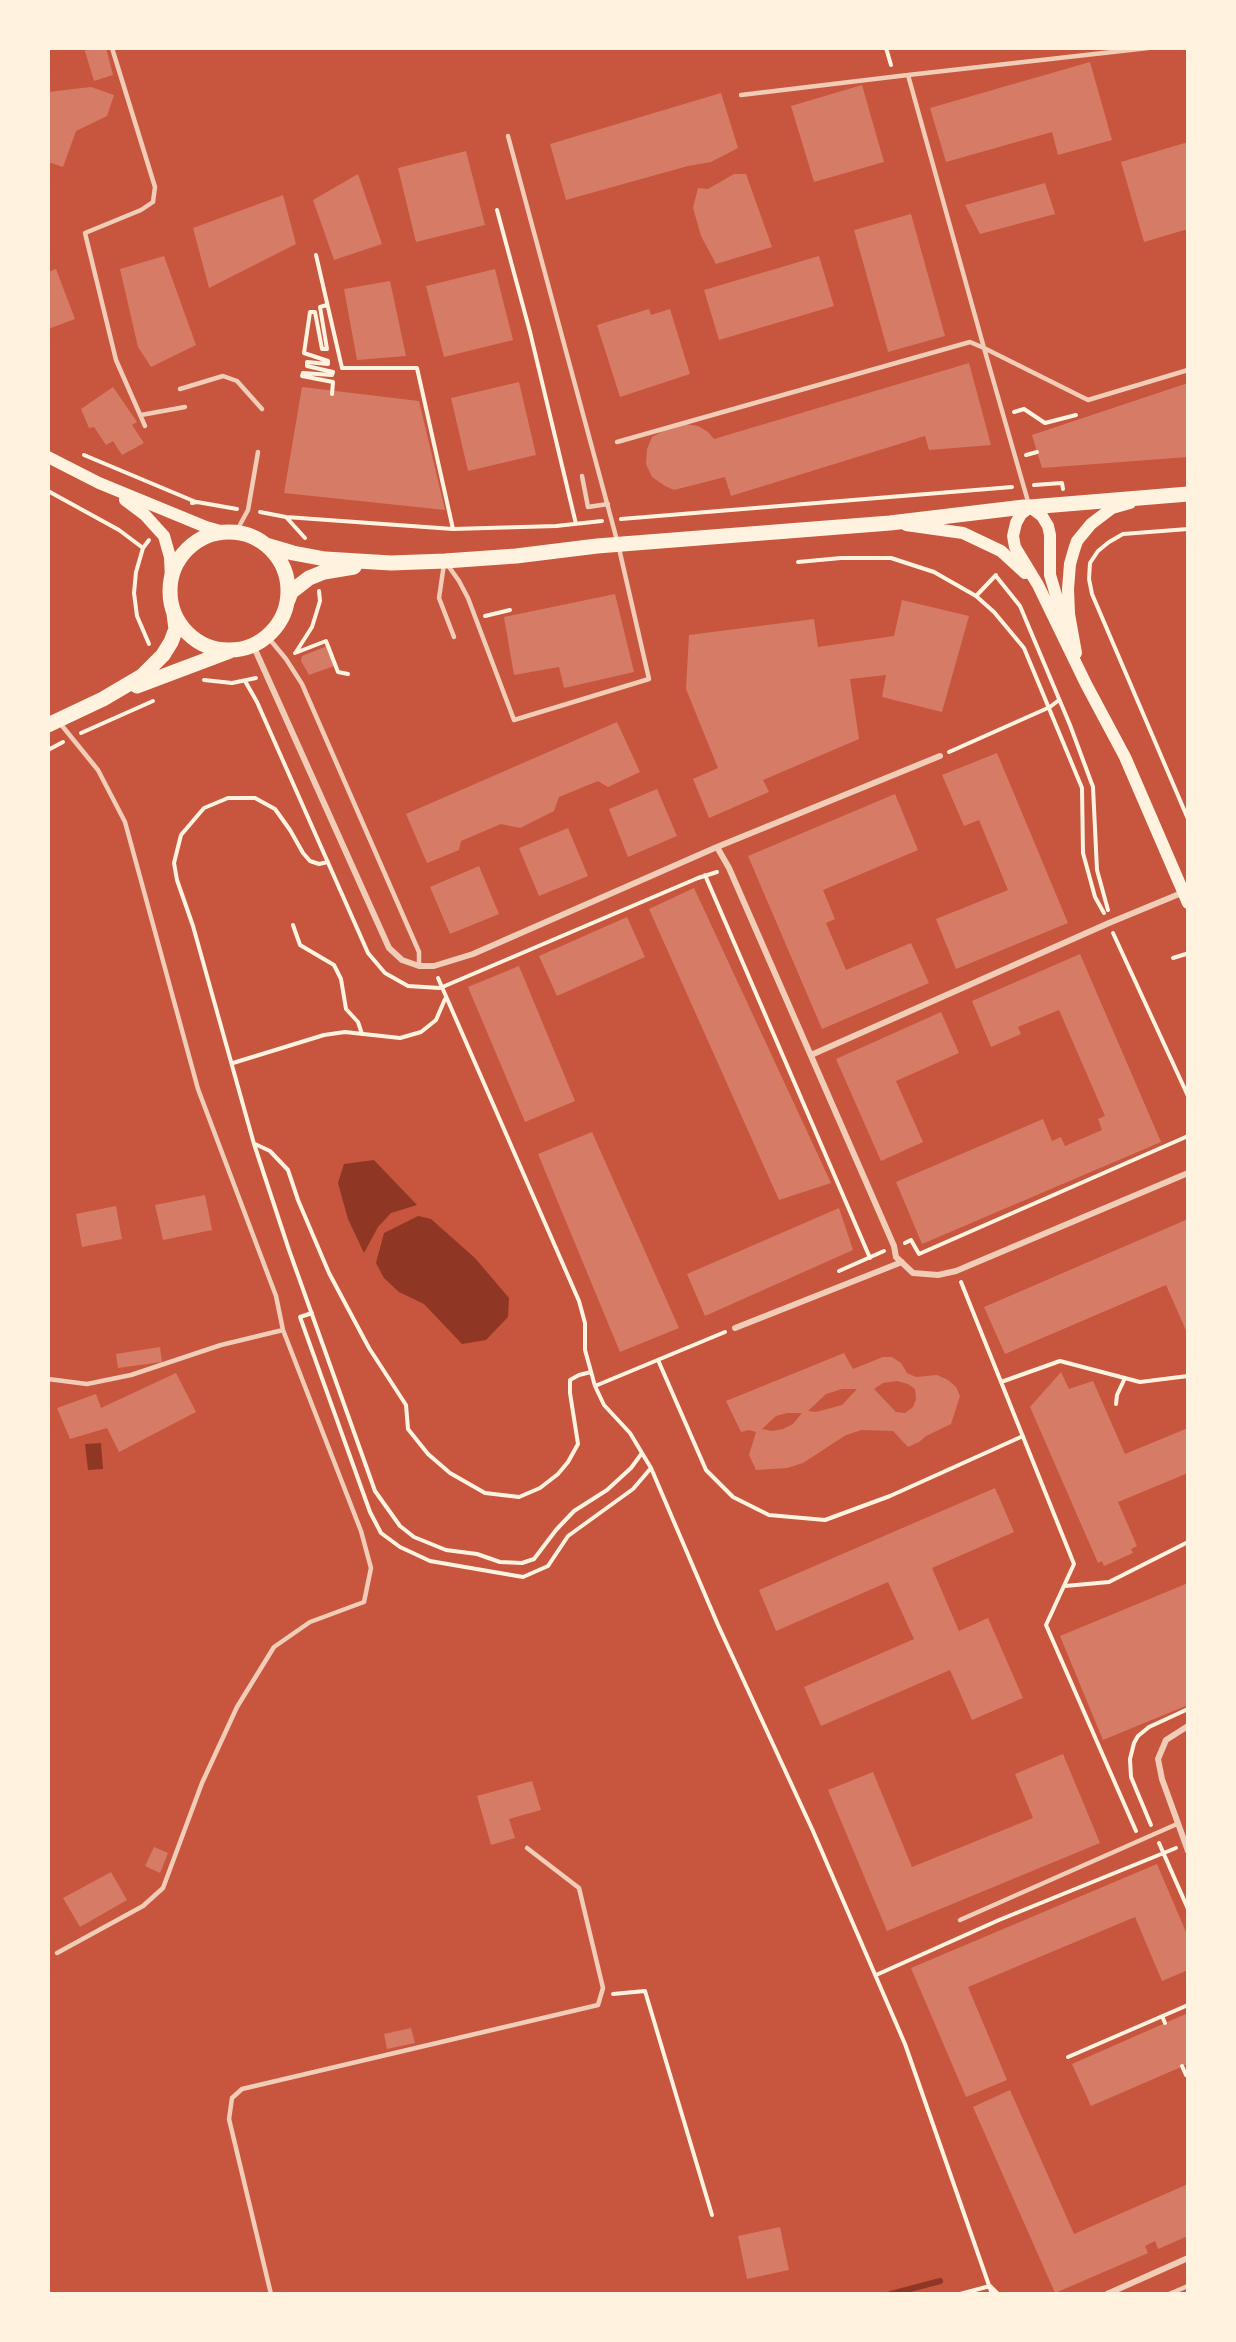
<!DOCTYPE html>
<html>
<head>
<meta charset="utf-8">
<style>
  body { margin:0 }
  #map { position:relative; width:1236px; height:2342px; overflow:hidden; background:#c8553d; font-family:Lato,sans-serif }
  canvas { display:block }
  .frame { position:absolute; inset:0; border:50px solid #fff3e0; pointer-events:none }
</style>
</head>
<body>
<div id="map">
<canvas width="1236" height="2342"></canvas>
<div class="frame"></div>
</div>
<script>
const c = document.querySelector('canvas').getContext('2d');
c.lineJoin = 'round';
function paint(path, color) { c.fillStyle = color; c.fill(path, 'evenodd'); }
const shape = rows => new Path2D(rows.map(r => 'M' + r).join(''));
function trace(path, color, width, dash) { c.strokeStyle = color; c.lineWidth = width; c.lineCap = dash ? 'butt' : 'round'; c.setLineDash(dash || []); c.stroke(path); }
paint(shape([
  [374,1160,417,1205,391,1213,378,1227,364,1253,348,1219,338,1183,344,1164],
  [418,1216,431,1219,475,1258,509,1298,508,1317,486,1340,462,1344,424,1304,399,1292,384,1278,376,1263,384,1233],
  [101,1443,103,1469,88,1470,85,1444]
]), '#8f3625');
trace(shape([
  [891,2294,940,2281]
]), '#8f3625', 6);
paint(shape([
  [84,48,106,48,113,75,94,81],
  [1090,62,1112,140,1058,155,1052,132,946,162,930,108],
  [862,85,884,162,814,182,791,106],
  [91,87,114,95,107,116,76,131,63,167,48,162,48,92],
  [721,93,738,148,711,162,688,166,566,200,550,144],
  [1188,142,1188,229,1144,242,1121,162],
  [466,151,485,225,416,242,398,168],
  [358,174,382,244,334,260,313,200],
  [734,174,746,174,772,247,716,264,701,236,693,208,698,188,708,189],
  [1045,183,1055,214,980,234,965,205],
  [283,195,296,244,209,288,193,228],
  [911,214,945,336,888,352,854,230],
  [164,256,196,345,151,367,138,347,120,269],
  [819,256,834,306,719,340,704,290],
  [56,269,75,319,48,329,48,272],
  [495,269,513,340,444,357,426,286],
  [390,281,406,356,357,360,344,289],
  [649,309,651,315,670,309,690,374,620,397,597,325],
  [969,363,991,445,929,450,925,436,731,496,725,477,674,490,665,486,652,477,646,464,647,449,652,437,667,429,686,424,698,426,708,432,714,439],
  [519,382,536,455,468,471,451,398],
  [1188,383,1188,457,1042,468,1032,435],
  [113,387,137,422,132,425,144,443,122,455,113,441,106,445,94,427,89,428,81,409],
  [302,387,419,401,445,510,284,493],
  [615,594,634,672,564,688,559,667,514,675,504,617],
  [902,600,969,616,942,712,882,697,886,675,850,679,859,739,763,780,769,792,709,818,693,779,718,768,686,689,689,635,814,619,818,647,894,636],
  [330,645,337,665,309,675,301,661,302,656],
  [617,722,640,772,608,787,598,781,559,797,554,811,520,828,501,824,461,841,459,850,427,863,406,814],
  [997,753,1068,923,956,969,936,919,1008,890,979,820,964,826,942,775],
  [657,789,677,836,628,857,609,809],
  [895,794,918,850,823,890,835,919,826,923,846,970,911,943,929,983,822,1029,748,856],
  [568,828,588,876,539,896,519,848],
  [479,866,499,914,450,934,430,887],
  [694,888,831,1183,779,1200,649,909],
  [627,917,645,957,557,996,539,956],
  [1080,954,1161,1142,922,1244,896,1182,1043,1119,1052,1141,1061,1137,1065,1146,1102,1130,1098,1119,1105,1116,1059,1010,1018,1027,1021,1034,991,1047,972,1001],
  [519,966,575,1101,525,1122,468,987],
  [941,1012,959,1053,896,1081,923,1142,881,1161,836,1059],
  [592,1132,679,1328,620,1352,538,1154],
  [205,1195,212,1230,163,1240,155,1205],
  [116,1206,122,1239,82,1247,76,1214],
  [839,1208,853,1250,705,1316,687,1274],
  [1188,1219,1188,1335,1166,1285,1005,1354,984,1307],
  [160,1347,162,1362,118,1368,116,1354],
  [844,1353,853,1369,883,1357,892,1357,901,1363,907,1373,916,1377,937,1375,948,1380,956,1387,960,1396,951,1424,926,1436,919,1442,908,1447,893,1431,862,1430,846,1435,803,1463,787,1468,756,1470,749,1455,756,1432,749,1430,741,1432,726,1401],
  [897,1381,908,1384,915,1389,916,1399,913,1407,905,1413,896,1412,874,1389,883,1383],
  [842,1389,857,1389,842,1405,816,1412,808,1411,826,1394],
  [787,1413,802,1413,793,1424,783,1429,772,1431,762,1429,776,1416],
  [1061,1372,1069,1389,1093,1381,1125,1454,1188,1428,1188,1473,1118,1502,1137,1546,1131,1549,1133,1553,1104,1566,1102,1561,1098,1563,1030,1407],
  [176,1373,196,1412,119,1452,107,1428,70,1439,57,1408,96,1394,101,1408],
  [995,1488,1014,1532,932,1568,959,1631,988,1618,1023,1698,972,1720,950,1670,821,1726,804,1687,914,1639,888,1582,776,1631,759,1590],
  [1188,1583,1188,1705,1103,1740,1060,1636],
  [1063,1754,1100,1843,887,1931,828,1790,873,1772,912,1867,1033,1818,1015,1774],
  [532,1781,541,1810,509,1819,515,1838,491,1845,477,1796],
  [154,1847,168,1853,160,1873,145,1866],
  [1157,1864,1188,1937,1188,1970,1162,1981,1135,1917,968,1987,1007,2080,966,2097,911,1968],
  [111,1872,127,1900,80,1927,63,1898],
  [1188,2013,1188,2064,1091,2106,1072,2064],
  [411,2028,415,2043,387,2049,384,2034],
  [1010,2090,1074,2234,1188,2184,1188,2236,1158,2249,1155,2241,1145,2246,1148,2253,1055,2293,973,2107],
  [780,2227,789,2270,747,2279,738,2236]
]), '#d67c66');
trace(shape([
  [886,48,891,65],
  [497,210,530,332,576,524],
  [316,255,342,368,417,368,453,529],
  [327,305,320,307,327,349,322,349,315,312,310,312,304,353,328,361,328,364,307,362,307,366,333,372,332,375,303,373,302,376,333,382,332,394],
  [1014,412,1024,409,1045,423,1076,415],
  [84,455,196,502],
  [1026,455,1037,452],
  [1034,485,1062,483,1063,489],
  [48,491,119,530,143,548],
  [192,503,197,502,237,509],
  [260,512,286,517,453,529,556,526,602,521],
  [286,517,305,538],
  [621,519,1012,487],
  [1188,529,1123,534,1109,542,1098,551,1090,563,1089,579,1092,594,1188,819],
  [798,562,841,558,891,558,934,572,976,596,994,612,1024,648,1082,788,1083,853,1095,897,1104,913],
  [996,576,1020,606,1070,725,1093,787,1097,870,1108,910],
  [976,596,996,575],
  [485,616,510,610],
  [149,644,137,616,134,593,136,572,143,548,149,540],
  [296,652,312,627,320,601,319,591],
  [295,653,326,641,338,672,348,674],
  [204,680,232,683,256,678],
  [245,681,257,702,368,953,385,973,408,986,440,988,698,878,717,872],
  [81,733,153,701],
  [48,750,63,742],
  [949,752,1050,707,1059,700],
  [328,862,319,864,310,861,303,853,290,830,275,809,255,798,228,798,204,808,181,835,174,863,177,880,193,926,254,1144,289,1250,375,1491,400,1526,414,1537,446,1550,477,1554,500,1562,522,1563,534,1559,556,1530,574,1511,607,1490,631,1468,642,1453],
  [705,875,870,1258],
  [293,925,300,945,334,965,341,979,346,1009,358,1022,362,1034],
  [1113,933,1188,1096],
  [1173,958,1186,954],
  [438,978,579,1301,585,1323,585,1350,595,1386,604,1405,630,1433,651,1468,718,1625,813,1831,905,2044,992,2294],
  [233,1063,324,1035,345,1032,400,1038,421,1032,436,1020,445,999],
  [255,1144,270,1151,288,1170,298,1200,329,1273,369,1348,406,1405,408,1429,428,1454,450,1473,485,1493,519,1497,540,1488,558,1474,568,1462,578,1444,570,1393,570,1380,579,1375,591,1372],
  [905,1243,911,1240,919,1254,1188,1136],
  [839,1271,884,1251],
  [961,1282,1074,1564,1046,1625,1136,1831],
  [312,1313,300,1317,370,1512,381,1533,400,1547,430,1561,523,1577,548,1566,568,1536,633,1489,651,1468],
  [658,1360,706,1470,733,1497,769,1515,825,1520,890,1496,1023,1436],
  [1001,1382,1060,1361,1140,1382,1188,1376],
  [595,1386,725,1332],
  [1116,1404,1117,1395,1125,1378],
  [1065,1586,1109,1582,1188,1542],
  [1151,1825,1131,1777,1130,1759,1134,1743,1138,1736,1149,1727,1188,1709],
  [1159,1843,1188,1909],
  [876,1975,999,1920,1176,1848],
  [613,1994,645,1991,712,2215],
  [1162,2016,1165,2023],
  [1068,2057,1188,2005],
  [1182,2066,1186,2075],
  [960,2294,990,2286,998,2294]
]), '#fff3e0', 4);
trace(shape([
  [112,48,155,187,153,202,141,210,85,233,116,360,145,426],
  [741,95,908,75],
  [984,348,908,75,1148,48],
  [180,389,223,376,237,381,262,409],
  [141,415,185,407],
  [617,442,970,342,984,348],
  [582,476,588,507,608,504],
  [1029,505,984,348,1088,400,1188,370],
  [236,532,248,510,258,452],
  [444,564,439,598,454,637],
  [447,564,459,581,468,598,514,720,649,679,618,544,508,136],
  [267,636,286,659,302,684,419,952,419,966],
  [48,1379,87,1384,131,1375,221,1345,283,1330],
  [960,1920,1177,1824],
  [57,1953,143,1906,163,1888,202,1783,237,1707,274,1647,310,1622,364,1602,371,1568,361,1531,283,1330,276,1296,198,1089,125,822,98,770,59,722],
  [271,2294,229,2119,232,2098,242,2089,598,2005,603,1988,579,1888,527,1848],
  [1169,2294,1188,2286]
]), '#f1ccb7', 4.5);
trace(shape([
  [253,645,389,948,402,960,419,966,434,966,473,954,717,847,729,868,894,1246,896,1257,913,1273,938,1275,956,1271,1188,1173],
  [717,847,940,756],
  [811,1055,1109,923,1184,892],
  [735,1328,902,1262],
  [1188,1726,1166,1740,1158,1759,1162,1779,1188,1851],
  [1107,2294,1188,2258]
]), '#f1ccb7', 6);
trace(shape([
  [48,457,99,483,206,527,224,532],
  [125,500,145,515,164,536,170,557,171,579],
  [1030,507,1021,514,1016,523,1013,536,1015,547,1038,585,1086,684,1125,757,1188,903],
  [1030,507,1042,516,1048,526,1050,535,1050,575,1065,625],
  [906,525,963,533,1001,551,1025,573],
  [1076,653,1069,614,1068,589,1070,564,1074,550,1077,541,1091,524,1112,508,1130,503]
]), '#fff3e0', 12);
trace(shape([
  [1030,507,1188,494],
  '170 591a59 59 0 1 1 118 0a59 59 0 1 1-118 0Z',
  [266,545,293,553,325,559,391,563,445,561,516,556,597,546,890,523,1024,507],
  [288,600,291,592,309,578,324,572,354,567],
  [137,686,230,651],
  [48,725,103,699,142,676,163,655,171,642,176,629,174,614]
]), '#fff3e0', 15);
</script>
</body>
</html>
